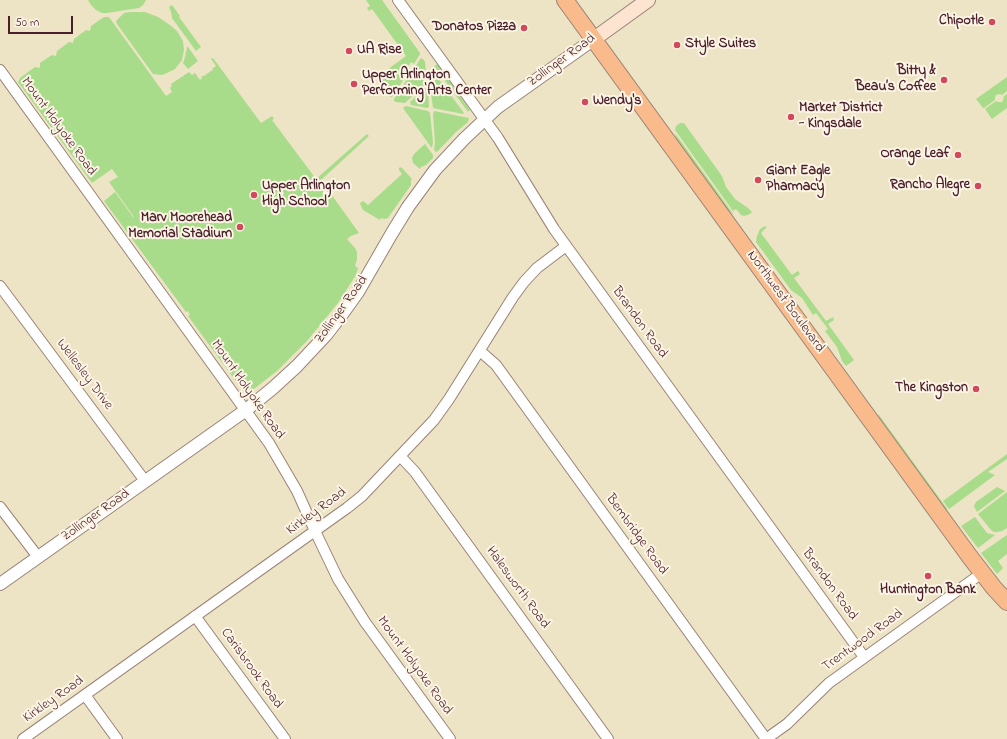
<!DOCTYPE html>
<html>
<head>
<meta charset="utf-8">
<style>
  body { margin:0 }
  #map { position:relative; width:1007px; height:739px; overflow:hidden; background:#ece4c4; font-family:"Indie Flower",sans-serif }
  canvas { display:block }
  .scale { position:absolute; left:8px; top:16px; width:65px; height:18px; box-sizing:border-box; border:2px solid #4a1f2b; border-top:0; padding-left:5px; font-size:12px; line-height:14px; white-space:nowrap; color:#4a1f2b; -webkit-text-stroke:3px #fcf5e5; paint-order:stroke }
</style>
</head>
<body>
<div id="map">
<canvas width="1007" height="739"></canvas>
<div class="scale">50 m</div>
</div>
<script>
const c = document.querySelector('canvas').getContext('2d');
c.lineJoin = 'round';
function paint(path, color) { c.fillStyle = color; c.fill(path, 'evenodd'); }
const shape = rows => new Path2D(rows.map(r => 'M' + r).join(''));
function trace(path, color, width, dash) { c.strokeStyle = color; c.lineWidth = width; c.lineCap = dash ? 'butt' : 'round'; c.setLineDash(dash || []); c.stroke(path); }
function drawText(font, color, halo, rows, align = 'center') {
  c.font = font + ' "Indie Flower",sans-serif'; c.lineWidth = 4; c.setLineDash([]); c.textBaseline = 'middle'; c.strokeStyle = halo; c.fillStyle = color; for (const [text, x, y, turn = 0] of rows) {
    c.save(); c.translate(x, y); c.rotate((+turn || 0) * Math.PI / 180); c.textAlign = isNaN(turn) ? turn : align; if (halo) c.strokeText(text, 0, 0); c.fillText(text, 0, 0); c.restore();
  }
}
paint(shape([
  [88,0,146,0,143,5,139,8,107,13,102,13,96,10,91,5],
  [366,0,382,0,420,53,420,54,414,64,411,62,405,71,408,73,392,97,390,97,386,92,387,91,385,89,387,87,379,77,376,78,406,56,372,9,369,11,367,8,370,6],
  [172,5,180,16,179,17,201,47,196,51,172,18,171,12,169,7],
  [129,12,145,12,158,17,170,25,177,31,183,41,184,50,182,60,175,69,165,74,161,75,153,74,117,24,116,21,124,13],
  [104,17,109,17,166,96,172,92,170,88,172,86,171,84,189,72,192,75,195,73,200,80,202,78,201,77,205,75,205,76,206,75,206,73,207,74,211,71,211,70,212,71,213,70,212,69,216,66,211,59,213,58,261,123,272,116,274,119,272,120,316,179,367,134,369,136,321,180,359,233,351,236,347,239,355,248,357,252,357,259,355,266,358,268,356,275,338,303,307,341,277,371,246,395,188,316,190,315,188,311,186,312,104,201,115,192,133,217,134,217,109,182,118,177,112,169,92,183,18,82,20,78,35,67,40,68,40,63,52,55,56,56,57,51,69,42,73,43,74,39,86,30,90,31,91,26],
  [187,47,188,47,198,61,188,69,183,63,185,57],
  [421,58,424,60,425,62,427,83,405,103,396,102,394,101,394,99],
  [439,63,440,64,447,78,470,110,468,112,434,66],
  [1007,77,1007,91,1002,95,1000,94,996,95,995,97,995,100,984,108,983,108,976,99],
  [437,78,438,78,464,113,463,114,433,108,430,85],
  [425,88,428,89,429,107,427,108,411,105,410,102],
  [1007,94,1007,108,992,119,985,109,996,101,998,102,1002,102,1003,100,1004,96],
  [406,106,428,111,430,113,433,142,432,148,431,147,403,108],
  [434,111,469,118,468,122,455,133,438,151,436,152,434,150,435,142,433,114],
  [680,123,684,123,686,126,722,176,726,187,735,199,748,208,752,212,750,214,744,216,741,215,736,209,733,211,675,130,676,126],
  [675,134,677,136,734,215,728,210,676,138],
  [425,144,433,155,433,158,426,165,421,167,420,169,413,163,412,158,414,154],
  [400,167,402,168,412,179,411,180,411,185,388,218,385,219,381,218,380,220,363,210,361,206,360,203,363,201,368,205,402,174,399,170,399,168],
  [765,226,767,227,761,233,792,275,798,271,800,274,794,278,826,321,833,317,834,320,828,324,854,360,846,366,842,361,837,347,825,331,828,329,816,313,813,315,802,298,791,290,756,242,757,236,760,229],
  [879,415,948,510,944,509,877,416],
  [1007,454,1007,459,988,472,995,475,949,509,943,501],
  [997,487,1005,491,977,512,974,506,976,502],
  [1007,492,1007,528,1002,531,997,532,994,532,991,530,978,514],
  [975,517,987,533,995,535,978,548,961,526],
  [1007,535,1007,554,998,561,1003,568,997,574,981,553]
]), '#a8dc8b');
const minor = shape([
  [398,0,498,138,554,229,864,657],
  [0,70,269,443,297,491,315,531,338,579,365,622,450,739],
  [0,286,145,481],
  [480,351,496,365,766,739,787,724,829,683,982,573],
  [400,456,415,472,608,739],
  [0,507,38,557],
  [195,616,285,739],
  [85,695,117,739],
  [23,739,347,508,362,496,434,420,449,399,513,297,524,282,537,268,566,246]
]);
const tertiary = shape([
  [0,584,246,410,273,388,297,366,326,335,343,313,358,292,392,233,408,207,435,170,464,139,498,107,594,39]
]);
const secondary = shape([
  [594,39,648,0]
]);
const primary = shape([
  [565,0,970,557,994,588,1007,602]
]);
trace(minor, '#9b8278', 12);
trace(tertiary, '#9b8278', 14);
trace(secondary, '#9b8278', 16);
trace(primary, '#9b8278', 18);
trace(minor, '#fff', 10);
trace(tertiary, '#fff', 12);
trace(secondary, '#fde4d1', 14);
trace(primary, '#fabb8c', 16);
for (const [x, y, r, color] of [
  [992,22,4,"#d1495b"],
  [524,28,4,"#d1495b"],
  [677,45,4,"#d1495b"],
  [349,51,4,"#d1495b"],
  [944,80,4,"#d1495b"],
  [354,84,4,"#d1495b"],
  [585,102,4,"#d1495b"],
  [791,117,4,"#d1495b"],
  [958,155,4,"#d1495b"],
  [758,180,4,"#d1495b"],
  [978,186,4,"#d1495b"],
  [254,195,4,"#d1495b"],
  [240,227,4,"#d1495b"],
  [976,389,4,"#d1495b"],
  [928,576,4,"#d1495b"]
]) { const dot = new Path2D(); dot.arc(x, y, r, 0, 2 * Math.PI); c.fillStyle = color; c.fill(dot); trace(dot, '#fcf5e5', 1.5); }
drawText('bold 14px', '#4a1f2b', '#fcf5e5', [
  ["Chipotle",984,22],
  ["Donatos Pizza",516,28],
  ["Style Suites",685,45,"left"],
  ["UA Rise",357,51,"left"],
  ["Bitty &",936,72],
  ["Beau’s Coffee",936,88],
  ["Upper Arlington",362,76,"left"],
  ["Performing Arts Center",362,92,"left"],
  ["Wendy's",593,102,"left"],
  ["Market District",799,109,"left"],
  ["- Kingsdale",799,125,"left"],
  ["Orange Leaf",950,155],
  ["Giant Eagle",766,172,"left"],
  ["Pharmacy",766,188,"left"],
  ["Rancho Alegre",970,186],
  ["Upper Arlington",262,187,"left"],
  ["High School",262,203,"left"],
  ["Marv Moorehead",232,219],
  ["Memorial Stadium",232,235],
  ["The Kingston",968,389],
  ["Huntington Bank",928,591,"center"]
], 'right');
drawText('14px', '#4a1f2b', '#fcf5e5', [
  ["Zollinger Road",562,61,-36],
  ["Mount Holyoke Road",58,127,54],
  ["Northwest Boulevard",785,302,54],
  ["Zollinger Road",342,310,-54],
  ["Brandon Road",639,323,54],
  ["Wellesley Drive",84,375,53],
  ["Mount Holyoke Road",247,390,55],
  ["Kirkley Road",317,512,-36],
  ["Zollinger Road",96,516,-35],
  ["Bembridge Road",636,535,54],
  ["Brandon Road",829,585,54],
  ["Halesworth Road",517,588,54],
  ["Trentwood Road",863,641,-36],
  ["Mount Holyoke Road",414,666,54],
  ["Carisbrook Road",251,669,54],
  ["Kirkley Road",54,700,-35]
]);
</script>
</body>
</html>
